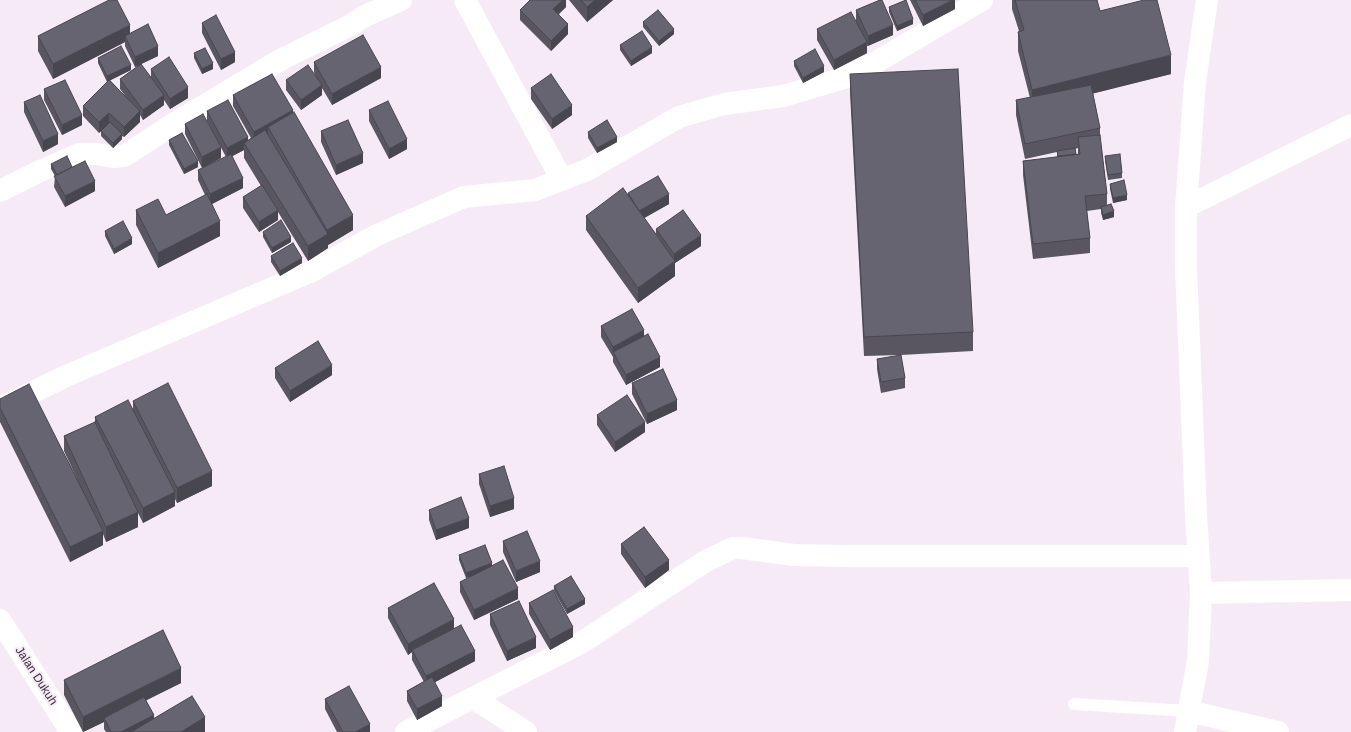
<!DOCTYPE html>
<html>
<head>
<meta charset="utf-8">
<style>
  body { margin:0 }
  canvas { display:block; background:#f7eaf7 }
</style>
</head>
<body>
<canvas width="1351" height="732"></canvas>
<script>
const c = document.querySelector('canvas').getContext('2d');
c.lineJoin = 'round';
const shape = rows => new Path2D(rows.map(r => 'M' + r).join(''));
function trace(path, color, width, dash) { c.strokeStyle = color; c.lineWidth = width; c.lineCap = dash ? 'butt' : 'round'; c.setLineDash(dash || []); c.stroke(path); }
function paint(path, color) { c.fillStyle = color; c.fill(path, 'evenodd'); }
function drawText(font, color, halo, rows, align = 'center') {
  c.font = font + ' Helvetica,sans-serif'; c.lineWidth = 4; c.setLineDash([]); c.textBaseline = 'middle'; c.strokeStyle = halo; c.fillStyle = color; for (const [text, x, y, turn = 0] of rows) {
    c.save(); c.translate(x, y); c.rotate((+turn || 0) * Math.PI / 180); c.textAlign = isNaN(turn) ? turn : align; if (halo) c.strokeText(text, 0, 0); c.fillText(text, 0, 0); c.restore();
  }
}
trace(shape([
  [1074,704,1188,711]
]), '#fff', 12);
trace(shape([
  [465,0,562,180],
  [0,191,38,172,79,154,96,154,113,157,124,156,175,123,282,59,349,26,365,16,401,0],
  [1186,207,1351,125],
  [0,408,66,376,310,272,377,235,464,197,535,190,587,170,679,117,724,104,783,96,844,78,871,65,982,0],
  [1201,593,1351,590],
  [0,620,71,732],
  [473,698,526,732],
  [1188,711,1278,732],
  [406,732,581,643,704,562,733,548,742,548,794,555,848,556,1198,556]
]), '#fff', 22);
trace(shape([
  [1185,732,1198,661,1201,593,1196,514,1186,267,1186,207,1195,82,1207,0]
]), '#fff', 22);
paint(shape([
  [566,0,566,7,559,14,568,34,551,51,520,20,520,10],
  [569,0,613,0,587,22],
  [910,0,955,0,955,9,923,26],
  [1012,0,1097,0,1100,11,1171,74,1093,93,1100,128,1100,136,1107,194,1107,205,1114,217,1103,220,1101,213,1101,209,1087,211,1090,238,1090,253,1033,259,1023,175,1023,161,1057,157,1057,152,1025,159,1016,115,1016,100,1030,98,1018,51,1018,32,1019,31,1012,9],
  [1078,148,1078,154,1076,154,1075,149],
  [889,7,913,24,897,31,889,12],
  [856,10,893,35,867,46,867,53,834,70,817,40,817,29,856,21],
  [643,22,674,34,659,46,643,27],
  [202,23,235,62,221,70,202,33],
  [130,33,158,56,141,64,151,77,151,69,188,98,170,109,164,100,164,105,143,120,140,115,140,122,124,137,122,136,122,139,113,148,101,136,101,131,99,133,83,116,83,106,107,82,98,63,98,58,131,70,110,80,127,98,120,89,120,79,138,66,135,67,125,46,125,42,53,79,38,51,38,36],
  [620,45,652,53,631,66,620,50],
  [194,53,213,69,202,74,194,58],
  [794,61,824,72,803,83,794,66],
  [314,62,381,78,332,105,322,88,322,95,301,110,286,90,286,80,315,75,314,72],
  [850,74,973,332,973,351,901,355,905,378,905,388,881,393,877,369,877,359,901,355,864,356,850,93],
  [531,88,572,115,552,129,531,99],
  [44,89,82,125,62,135,44,100],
  [233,95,293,113,353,230,328,245,328,248,308,261,278,212,278,220,259,232,243,208,243,197,261,186,244,158,244,150,232,156,243,188,212,204,220,236,158,268,136,225,136,210,166,215,205,195,198,180,198,170,226,157,207,121,207,111,248,140,251,138,233,106],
  [24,102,58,144,43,152,24,112],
  [369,110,407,149,389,159,369,121],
  [185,124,221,158,202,168,185,134],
  [321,131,363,163,336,175,321,142],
  [588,132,617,142,597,153,588,138],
  [169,140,198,167,184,174,169,145],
  [1105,156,1122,173,1122,178,1108,180,1105,161],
  [51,164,72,167,95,191,65,207,54,187,55,176,51,169],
  [1110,184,1127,200,1113,203,1110,189],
  [628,193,669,204,644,218,656,234,656,229,701,246,675,263,675,276,638,303,586,230,586,216,628,196],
  [105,231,132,244,114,254,105,236],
  [263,232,291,242,272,253,263,237],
  [271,256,302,263,280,276,271,262],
  [601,326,644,336,660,367,626,385,613,362,613,357,601,337],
  [275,368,332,375,290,402,275,378],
  [632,383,677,410,647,424,632,394],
  [0,399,77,479,64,451,64,436,95,423,95,417,133,409,133,401,212,486,177,503,175,499,175,506,143,523,138,513,138,527,106,542,103,534,103,545,70,562,0,422],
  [597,415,645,432,615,452,597,425],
  [479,474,514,509,490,517,479,484],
  [429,510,469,528,436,540,429,520],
  [503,541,540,572,516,582,503,552],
  [621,544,669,570,645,588,621,554],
  [459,555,492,566,518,599,474,620,460,592,460,582,472,576,466,578,459,560],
  [554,586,585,604,567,614,554,591],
  [529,603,573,637,550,650,529,614],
  [388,608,454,628,475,661,435,682,442,706,417,720,407,701,407,691,424,682,412,660,412,652,408,655,388,618],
  [490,614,536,648,507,661,490,625],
  [64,680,181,683,146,700,154,718,205,732,106,732,104,729,104,722,83,732,64,695],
  [325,699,370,732,337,732,325,709]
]), '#595661');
paint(shape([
  [563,0,566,0,566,7,553,19,553,9],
  [595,0,613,0,587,22,587,7],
  [953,0,955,0,955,9,923,26,923,15],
  [913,19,913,24,897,31,897,26],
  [568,24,568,34,551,51,551,41],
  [130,25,130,40,125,36,125,42,53,79,53,64],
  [893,25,893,35,868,46,868,36],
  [674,29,674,34,659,46,659,41],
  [867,42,867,53,834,70,834,60],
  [158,46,158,56,135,67,135,57],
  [652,47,652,53,631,66,631,61],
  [235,52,235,62,221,70,221,59],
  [1171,55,1171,74,1032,109,1032,90],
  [213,63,213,69,202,74,202,69],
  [131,65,131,70,107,82,107,76],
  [824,66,824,72,803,83,803,78],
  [381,67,381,78,332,105,332,94],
  [322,85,322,95,301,110,301,100],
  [188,87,188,98,170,109,170,99],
  [164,95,164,105,143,120,143,110],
  [572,105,572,115,552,129,552,119],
  [293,110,293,120,268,127,268,134,254,142,254,132],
  [140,111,140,122,124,137,124,127],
  [109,113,109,123,99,133,99,122],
  [82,115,82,125,62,135,62,125],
  [58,134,58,144,43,152,43,141],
  [122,134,122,139,113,148,113,143],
  [248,137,248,147,244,143,244,150,227,159,227,148],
  [617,137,617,142,597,153,597,148],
  [407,139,407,149,389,159,389,149],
  [221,147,221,158,202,168,202,157],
  [363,153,363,163,336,175,336,165],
  [198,161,198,167,184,174,184,169],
  [243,178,243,188,210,205,210,194],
  [95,181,95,191,65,207,65,196],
  [669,194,669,204,639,221,639,211],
  [1127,195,1127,200,1113,203,1113,198],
  [278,210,278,220,259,232,259,222],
  [1114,211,1114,217,1103,220,1103,215],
  [353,215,353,230,328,245,328,248,308,261,308,246,327,234,327,230],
  [220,221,220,236,158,268,158,253],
  [701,235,701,246,675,263,675,276,638,303,638,288,674,262,674,254],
  [291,237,291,242,272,253,272,248],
  [132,238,132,244,114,254,114,249],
  [302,258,302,263,280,276,280,271],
  [644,330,644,340,613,352,613,357,613,347],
  [660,357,660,367,626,385,626,375],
  [332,365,332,375,290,402,290,391],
  [677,400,677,410,647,424,647,414],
  [645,422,645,432,615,452,615,442],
  [212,471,212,486,177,503,177,488],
  [175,492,175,506,143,523,143,508],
  [514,498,514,509,490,517,490,506],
  [138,512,138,527,106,542,106,527],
  [469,518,469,528,436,540,436,530],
  [103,531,103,545,70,562,70,547],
  [669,560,669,570,645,588,645,577],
  [540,561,540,572,516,582,516,571],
  [492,563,492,568,466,578,466,573],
  [518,588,518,599,474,620,474,610],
  [585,599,585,604,567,614,567,609],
  [454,619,454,629,412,650,412,652,408,655,408,644],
  [573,627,573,637,550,650,550,640],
  [536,637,536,648,507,661,507,651],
  [475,651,475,661,426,687,426,676],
  [181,668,181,683,105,721,104,718,104,722,83,732,83,717],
  [442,696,442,706,417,720,417,709],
  [154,715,154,725,141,732,121,732],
  [205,717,205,732,181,732],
  [370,724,370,732,355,732]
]), '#48464f');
const building = shape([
  [109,0,117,0,130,25,53,64,38,36,109,0],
  [530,0,563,0,553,9,568,24,551,41,520,10,530,0],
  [581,0,595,0,587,7,581,0],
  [880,0,882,0,893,25,868,36,856,10,880,0],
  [906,0,913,19,897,26,889,7,906,0],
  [915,0,953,0,923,15,915,0],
  [1015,0,1097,0,1100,11,1144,0,1157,0,1171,55,1032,90,1018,32,1024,30,1015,0],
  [658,10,674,29,659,41,643,22,658,10],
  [851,12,867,42,834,60,817,29,851,12],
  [216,15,235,52,221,59,202,23,216,15],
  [148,24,158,46,135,57,125,36,148,24],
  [642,31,652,47,631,61,620,45,642,31],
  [363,35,381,67,332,94,314,62,363,35],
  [121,46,131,65,107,76,98,58,121,46],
  [205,48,213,63,202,69,194,53,205,48],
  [815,49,824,66,803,78,794,61,815,49],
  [169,57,188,87,170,99,151,69,169,57],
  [141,64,164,95,143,110,120,79,141,64],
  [308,65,322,85,301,100,286,80,308,65],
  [958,69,973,332,864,337,850,74,958,69],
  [272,74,293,110,254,132,233,95,272,74],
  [551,74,572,105,552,119,531,88,551,74],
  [65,80,82,115,62,125,44,89,65,80],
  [109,80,140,111,124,127,109,113,99,122,83,106,109,80],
  [1091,85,1100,128,1025,144,1016,100,1091,85],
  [40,95,58,134,43,141,24,102,40,95],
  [228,100,248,137,227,148,207,111,228,100],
  [388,101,407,139,389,149,369,110,388,101],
  [294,112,353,215,327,230,268,127,294,112],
  [203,114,221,147,202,157,185,124,203,114],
  [348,120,363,153,336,165,321,131,348,120],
  [607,120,617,137,597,148,588,132,607,120],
  [110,122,122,134,113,143,101,131,110,122],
  [265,130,328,234,308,246,244,143,265,130],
  [182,133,198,161,184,169,169,140,182,133],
  [1100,135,1107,194,1085,196,1090,238,1033,244,1023,161,1080,154,1078,137,1100,135],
  [1075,148,1076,154,1058,156,1057,151,1075,148],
  [231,154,243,178,210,194,198,170,231,154],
  [1120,154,1122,173,1108,175,1105,156,1120,154],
  [67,156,72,167,57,175,51,164,67,156],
  [85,161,95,181,65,196,54,176,85,161],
  [658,176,669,194,639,211,628,193,658,176],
  [1124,180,1127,195,1113,198,1110,184,1124,180],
  [262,185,278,210,259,222,243,197,262,185],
  [623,188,675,261,638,288,586,216,623,188],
  [207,194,220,221,158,253,136,210,158,199,166,215,207,194],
  [1111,204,1114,211,1103,215,1101,207,1111,204],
  [683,210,701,235,674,254,656,229,683,210],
  [281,220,291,237,272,248,263,232,281,220],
  [123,221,132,238,114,249,105,231,123,221],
  [293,243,302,258,280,271,271,256,293,243],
  [632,309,644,330,613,347,601,326,632,309],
  [648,334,660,357,626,375,613,352,648,334],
  [318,341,332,365,290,391,275,368,318,341],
  [901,355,905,378,881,382,877,359,901,355],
  [663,369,677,400,647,414,632,383,663,369],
  [168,383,212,471,177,488,133,401,168,383],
  [29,384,103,531,70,547,0,408,0,399,29,384],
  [627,395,645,422,615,442,597,415,627,395],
  [128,400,175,492,143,508,95,417,128,400],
  [95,422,138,512,106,527,64,436,95,422],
  [504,466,514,498,490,506,479,474,504,466],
  [461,497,469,518,436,530,429,510,461,497],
  [644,527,669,560,645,577,621,544,644,527],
  [527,531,540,561,516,571,503,541,527,531],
  [485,545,492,563,466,573,459,555,485,545],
  [503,560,518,588,474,610,460,582,503,560],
  [571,576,585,599,567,609,554,586,571,576],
  [434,583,454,619,408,644,388,608,434,583],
  [553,590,573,627,550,640,529,603,553,590],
  [519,601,536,637,507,651,490,614,519,601],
  [461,625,475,651,426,676,412,650,461,625],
  [163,630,181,668,83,717,64,680,163,630],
  [432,677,442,696,417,709,407,691,432,677],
  [349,686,370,724,355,732,343,732,325,699,349,686],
  [192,696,205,717,181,732,131,732,192,696],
  [144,697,154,715,121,732,111,732,104,718,144,697]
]);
paint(building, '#676471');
trace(building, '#48464f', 1);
drawText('12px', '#383338', '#f7eaf7', [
  ["Jalan Dukuh",36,676,57]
]);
</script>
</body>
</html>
